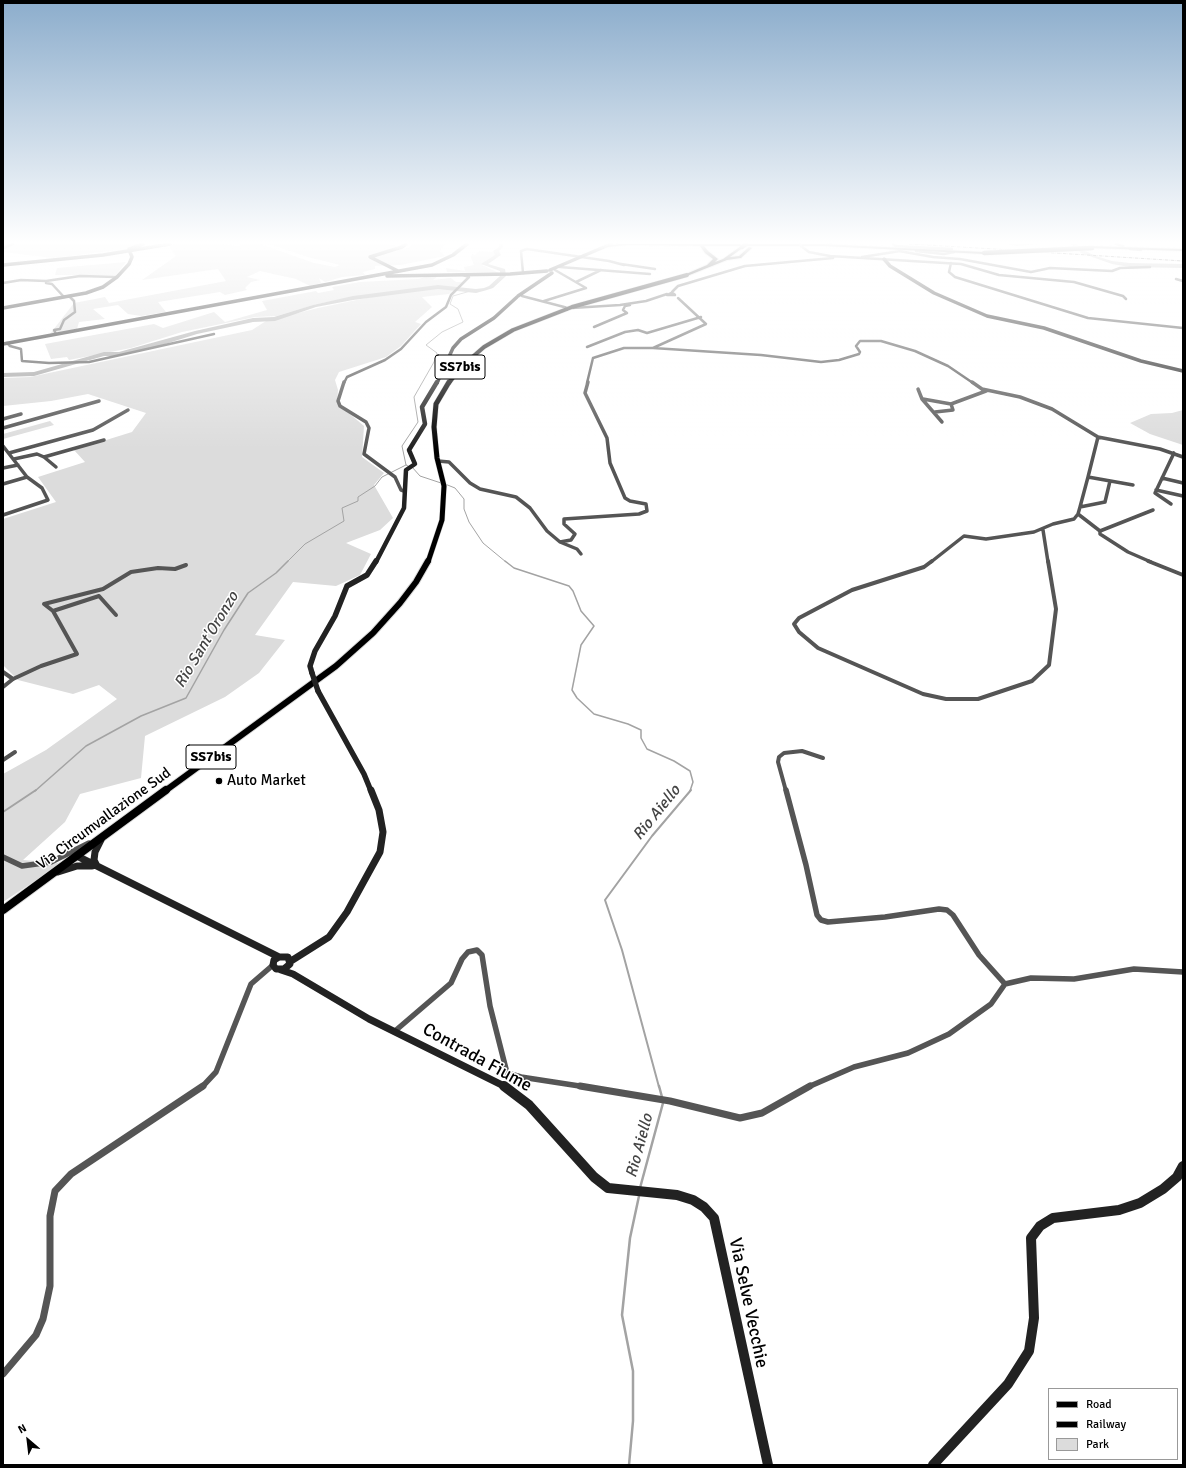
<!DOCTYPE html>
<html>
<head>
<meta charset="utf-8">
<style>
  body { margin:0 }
  #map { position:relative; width:1186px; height:1468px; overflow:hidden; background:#fff; font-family:Signika,sans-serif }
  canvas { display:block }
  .frame { position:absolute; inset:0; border:4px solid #000; pointer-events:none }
  .legend { position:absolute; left:1048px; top:1388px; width:130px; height:72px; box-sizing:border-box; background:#fff; border:1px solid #999; margin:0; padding:5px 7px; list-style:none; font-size:12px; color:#000 }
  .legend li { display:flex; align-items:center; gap:8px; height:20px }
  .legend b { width:20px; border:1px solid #999 }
  .north { position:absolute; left:8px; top:1420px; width:40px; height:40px; -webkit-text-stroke:3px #fff; paint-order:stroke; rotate:332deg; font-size:11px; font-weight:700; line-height:16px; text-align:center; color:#000 }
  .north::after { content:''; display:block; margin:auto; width:14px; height:18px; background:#000; clip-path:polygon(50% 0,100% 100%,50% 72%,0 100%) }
</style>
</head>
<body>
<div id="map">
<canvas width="1186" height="1468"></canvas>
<div class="frame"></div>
<ul class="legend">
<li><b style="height:5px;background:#000"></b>Road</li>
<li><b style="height:5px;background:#000"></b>Railway</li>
<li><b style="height:11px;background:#dcdcdc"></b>Park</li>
</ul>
<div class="north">N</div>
</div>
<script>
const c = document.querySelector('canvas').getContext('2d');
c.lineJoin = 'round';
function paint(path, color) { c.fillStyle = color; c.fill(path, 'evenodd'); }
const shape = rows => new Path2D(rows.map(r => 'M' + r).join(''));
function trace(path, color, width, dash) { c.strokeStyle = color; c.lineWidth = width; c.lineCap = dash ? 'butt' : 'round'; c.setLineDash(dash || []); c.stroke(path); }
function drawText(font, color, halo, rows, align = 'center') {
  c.font = font + ' Signika,sans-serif'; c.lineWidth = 3; c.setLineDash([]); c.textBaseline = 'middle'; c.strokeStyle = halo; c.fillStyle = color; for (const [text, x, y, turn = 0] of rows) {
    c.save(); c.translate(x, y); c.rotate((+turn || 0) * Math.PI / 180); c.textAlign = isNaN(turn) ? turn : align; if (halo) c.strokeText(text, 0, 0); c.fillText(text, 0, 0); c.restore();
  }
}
paint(shape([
  [3,244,140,244,131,246,127,249,53,258,3,252],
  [174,244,222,244,239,246,242,244,260,244,314,263,335,267,340,265,308,257,268,244,388,244,400,247,367,257,370,259,410,247,411,244,445,244,440,251,445,256,401,265,375,266,375,269,363,272,365,275,342,277,325,282,319,278,321,283,310,286,296,279,260,271,247,277,260,280,251,282,245,288,247,290,225,295,220,292,158,302,166,312,141,316,128,314,118,305,93,309,105,319,79,322,77,329,50,334,74,303,105,297,109,303,226,281,218,269,142,280,176,256,168,245],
  [479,251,495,252,495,256,482,265,499,273,447,272,446,268,465,271,464,267,474,265,471,258,472,254,475,255],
  [126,262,116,275,55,275,57,268],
  [429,276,438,276,433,280,451,278,456,282,462,282,449,294,422,297,432,307,415,322,421,324,401,346,386,357,339,372,335,380,338,390,337,403,364,426,362,457,384,473,374,485,393,518,380,530,346,543,371,554,360,575,336,586,293,582,255,635,285,640,259,673,225,697,145,736,141,778,80,794,65,822,23,860,62,863,3,902,3,774,46,750,117,699,99,685,73,694,18,680,3,665,3,519,56,502,38,477,85,462,74,450,132,432,146,413,88,394,51,401,3,406,3,378,30,377,252,330,266,321,318,308,400,291,347,298,317,304,277,316,255,317,182,332,131,348,69,360,67,357,51,359,45,344,154,324,163,328,214,312,225,322,267,310,262,301,316,291,318,293,334,290,332,287,360,282,418,279],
  [1183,410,1183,445,1150,434,1130,423,1151,414,1172,413],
  [50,421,54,425,3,439,3,434]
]), '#dcdcdc');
trace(shape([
  [408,466,406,465,402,446,418,422,414,397,434,362,437,353,426,345,442,332,463,322,458,309,450,304,453,296,474,290],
  [412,467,420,476,441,483],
  [445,484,455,488,464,499,464,509,469,522,483,543,506,562],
  [287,562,305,544,344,521,342,508,358,501,358,497,375,486,382,477,406,465]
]), '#a3a3a3', 1);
trace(shape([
  [505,561,514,568,569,586,573,591,581,611,594,626,581,645,572,690,577,698,594,714,628,724,641,730,641,738,647,749,674,761,690,771,693,782,690,791],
  [35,791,86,746,141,716,186,698,224,630,248,593,276,573,288,561]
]), '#a3a3a3', 1.5);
trace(shape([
  [3,812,36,790],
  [659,1087,622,950,605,900,652,836,691,790]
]), '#a3a3a3', 2);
trace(shape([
  [659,1086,662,1097],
  [640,1188,663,1103],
  [629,1465,633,1421,633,1371,622,1315,630,1238,639,1196]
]), '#a3a3a3', 2.5);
paint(shape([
  [499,244,503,244,503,247,499,251,501,255,488,264,505,269,506,276,493,288,487,290,476,293,438,289,353,300,316,307,275,321,253,322,197,334,162,345,119,356,104,356,34,376,3,377,3,373,34,372,104,352,119,352,195,331,253,318,274,317,313,305,353,296,438,285,476,289,484,288,489,286,500,276,500,271,481,264,495,255,493,251,499,247,499,244],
  [1007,244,1037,244,1017,246,1007,244],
  [1071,244,1076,244,1085,251,1096,256,1112,261,1130,263,1183,264,1183,268,1130,267,1112,264,1081,253,1071,244]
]), '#a3a3a3');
const primaryFar3 = shape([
  [572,307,687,275],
  [449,383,461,367,484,347,513,330,567,309]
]);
const primaryFar2 = shape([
  [428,562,442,520,444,486,437,458,434,427,436,404,449,382]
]);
const primaryFar1 = shape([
  [165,791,336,666,373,633,400,603,416,582,428,561]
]);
const primary = shape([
  [3,910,166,790]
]);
const highway = shape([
  [619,244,824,244,984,252,986,253,984,254,824,246,704,246,708,251,718,259,715,262,723,259,741,246,744,247,730,257,739,256,749,247,752,248,741,258,727,260,687,276,685,275,686,274,707,265,713,259,705,253,700,246,628,245,607,247,605,246,619,244],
  [1091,246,1183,249,1183,251,1090,248,1091,246]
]);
trace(primaryFar3, '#dbdbdb', 5);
trace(primaryFar2, '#dbdbdb', 6);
trace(primaryFar1, '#dbdbdb', 8);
trace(primary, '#dbdbdb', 10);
trace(highway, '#dbdbdb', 2);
trace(shape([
  [893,244,896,246,952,249],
  [1116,244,1123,246],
  [801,246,809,252,830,256,961,264,999,275,1074,282,1123,296,1126,299],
  [3,248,13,244],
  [1130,249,1141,250],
  [899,251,933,257,960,259,1031,272,1050,268,1112,271,1120,268,1150,267],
  [916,251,944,254,954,252],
  [862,257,900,251],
  [951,263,949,272,955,277,1088,318,1183,328],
  [621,264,655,269],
  [560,267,650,274],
  [555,270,586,288],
  [523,273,521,251,527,249,609,261,624,265],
  [1176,279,1183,281],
  [576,282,601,270],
  [3,283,21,280,46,281,80,276,117,277],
  [46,283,52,284,64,297],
  [672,292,678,286,745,266,833,258],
  [671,293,674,294,675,295,667,295,671,293],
  [522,296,568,308],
  [678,298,706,324,653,348,761,355,821,362,839,360,859,354,860,352,856,346,860,341,881,341,915,351,948,366,973,383],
  [544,301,586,288],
  [572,308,620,305,646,301,667,294],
  [594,327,627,313,623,310,625,306,630,305],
  [56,334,54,330,60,329,64,320,75,312,74,301,69,296],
  [7,343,10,346,21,349,22,361,49,363,89,362,214,334],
  [587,347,625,332,638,330,647,333,701,317],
  [344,383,347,377,385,360,401,349,426,322,446,307,451,295,469,277,463,275],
  [587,383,593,358,624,348,653,348]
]), '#555', 2.5);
trace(shape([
  [344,382,338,401,340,406,366,422,369,428,364,454,395,477,401,490,404,491],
  [972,382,982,389,1020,397,1052,409,1098,437,1160,449,1183,457],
  [918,389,922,399,942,422],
  [923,399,951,404],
  [935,412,953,410,951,404,986,391],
  [3,419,21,414],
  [3,428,99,401],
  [1098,437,1088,477,1133,485],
  [3,446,27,477,42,488,48,500,3,515],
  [9,453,93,430,128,410],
  [44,457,104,440],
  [14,459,37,454,44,457,56,467],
  [438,461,449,462,470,483,480,489,516,497,530,508,547,531,560,542,577,549,581,554],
  [3,468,18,465],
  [1162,478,1183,483],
  [3,484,27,477],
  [1156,490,1183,496],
  [1171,504,1155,493,1174,453],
  [1080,507,1088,477],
  [1078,514,1100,531,1100,534,1128,552,1151,562],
  [1078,514,1080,507,1105,502,1110,481],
  [1043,530,1048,562],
  [1100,531,1153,510],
  [560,542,571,540,575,534,564,524,564,519,639,514,647,511,646,504,630,501,625,498,610,463,607,438,585,393,588,382],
  [931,562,964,536,986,539,1034,532,1053,524,1074,519,1078,514]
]), '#555', 3.5);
trace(shape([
  [932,561,924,567,852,590,799,618,794,624,799,632,818,648,923,694,946,699,978,699,1032,681,1049,665,1056,609,1048,561],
  [1148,561,1183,575],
  [53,611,44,604,103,589,131,572,158,568,175,569,186,565],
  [3,672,13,679],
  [3,687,13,679,41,666,77,654,53,611,99,596,116,615],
  [3,760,15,752],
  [786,791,778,762,779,757,784,753,802,751,823,758]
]), '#555', 4);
trace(shape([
  [786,790,806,865,817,915,821,920,828,922,885,917,939,909,947,910,953,915,979,955,1005,984],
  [3,857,22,866,51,862,89,843],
  [395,1031,451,983,462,959,468,952,477,950,482,955,490,1006,507,1073,521,1077,586,1087],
  [202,1087,216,1072,251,984,273,965],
  [808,1087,854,1067,908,1053,949,1034,991,1004,1005,984,1031,978,1074,979,1134,969,1183,972]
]), '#555', 5.5);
trace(shape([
  [580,1086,670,1101,740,1118,762,1113,810,1086],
  [3,1374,36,1335,43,1319,50,1286,50,1216,55,1191,71,1174,203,1086]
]), '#555', 7);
trace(shape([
  [129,249,143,244],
  [884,259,890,266,934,293,987,316,1044,328,1141,361,1183,371],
  [3,265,103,255,170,244],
  [550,270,611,244],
  [398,271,370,257,402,247,406,244],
  [387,276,510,274,547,271],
  [518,296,552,273],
  [3,308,86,293,103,287,117,277,129,264,132,257,130,252],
  [3,344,432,265,453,255,467,244],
  [437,383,453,348,461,339,494,318,517,297]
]), '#222', 3.5);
trace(shape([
  [376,562,404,508,406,470,415,464,409,450,425,424,422,407,437,382]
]), '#222', 4.5);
trace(shape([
  [312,673,310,666,315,651,335,616,347,586,367,575,376,561],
  [318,691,364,774,371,791]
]), '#222', 5.5);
trace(shape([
  [77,856,279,957],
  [97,866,94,860,95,852,101,840],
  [58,872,77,866,92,866],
  [279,957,288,957,290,964,284,969,276,969,273,965,274,960,279,957],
  [291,961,329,937,347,912,380,852,383,832,379,810,371,790],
  [281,970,293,974,369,1019,506,1087]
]), '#222', 7);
trace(shape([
  [504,1086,529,1105,594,1177,608,1188,677,1195,693,1200,704,1207,714,1218,768,1465],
  [933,1465,1008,1384,1029,1351,1034,1318,1031,1238,1040,1226,1053,1218,1119,1210,1140,1203,1163,1189,1177,1177,1183,1166]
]), '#222', 10);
trace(primaryFar3, '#000', 4);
trace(primaryFar2, '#000', 5);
trace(primaryFar1, '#000', 6);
trace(primary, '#000', 8);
paint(highway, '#000');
trace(shape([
  [909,244,1012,250],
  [1039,252,1183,261]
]), '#000', 1, [3.5, 1, 0.5, 1]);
const primaryBridge = shape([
  [567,309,572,307]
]);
const highwayBridge = shape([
  [742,247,746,244],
  [984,253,1092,248]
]);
trace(primaryBridge, '#dbdbdb', 5, []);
trace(highwayBridge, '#dbdbdb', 5.5, []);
trace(shape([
  [800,244,801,246]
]), '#555', 2.5);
trace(shape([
  [312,673,318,691]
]), '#222', 5.5);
trace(primaryBridge, '#000', 4);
trace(highwayBridge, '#000', 4.5);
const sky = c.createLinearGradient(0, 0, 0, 449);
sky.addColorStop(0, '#8cadcc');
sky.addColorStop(0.54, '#fff');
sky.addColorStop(1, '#ffffff00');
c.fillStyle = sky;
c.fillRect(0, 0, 1186, 449);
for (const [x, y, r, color] of [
  [219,781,4,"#000"]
]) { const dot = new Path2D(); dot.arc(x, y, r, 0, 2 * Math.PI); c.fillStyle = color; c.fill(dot); trace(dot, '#fff', 1.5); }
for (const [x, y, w] of [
  [460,367,50],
  [211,757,50]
]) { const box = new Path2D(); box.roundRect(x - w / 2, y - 12, w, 24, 3); c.fillStyle = '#fff'; c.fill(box); trace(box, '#000', 1); }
drawText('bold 14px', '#000', null, [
  ["SS7bis",460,367],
  ["SS7bis",211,757]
]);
drawText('15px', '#000', '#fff', [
  ["Auto Market",227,781]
], 'left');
drawText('15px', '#000', '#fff', [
  ["Via Circumvallazione Sud",104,819,-36]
]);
drawText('italic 16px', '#444', '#fff', [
  ["Rio Sant'Oronzo",207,640,-59],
  ["Rio Aiello",657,813,-51],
  ["Rio Aiello",640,1146,-75]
]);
drawText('18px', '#000', '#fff', [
  ["Contrada Fiume",477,1058,29],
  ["Via Selve Vecchie",748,1303,78]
]);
</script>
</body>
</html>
